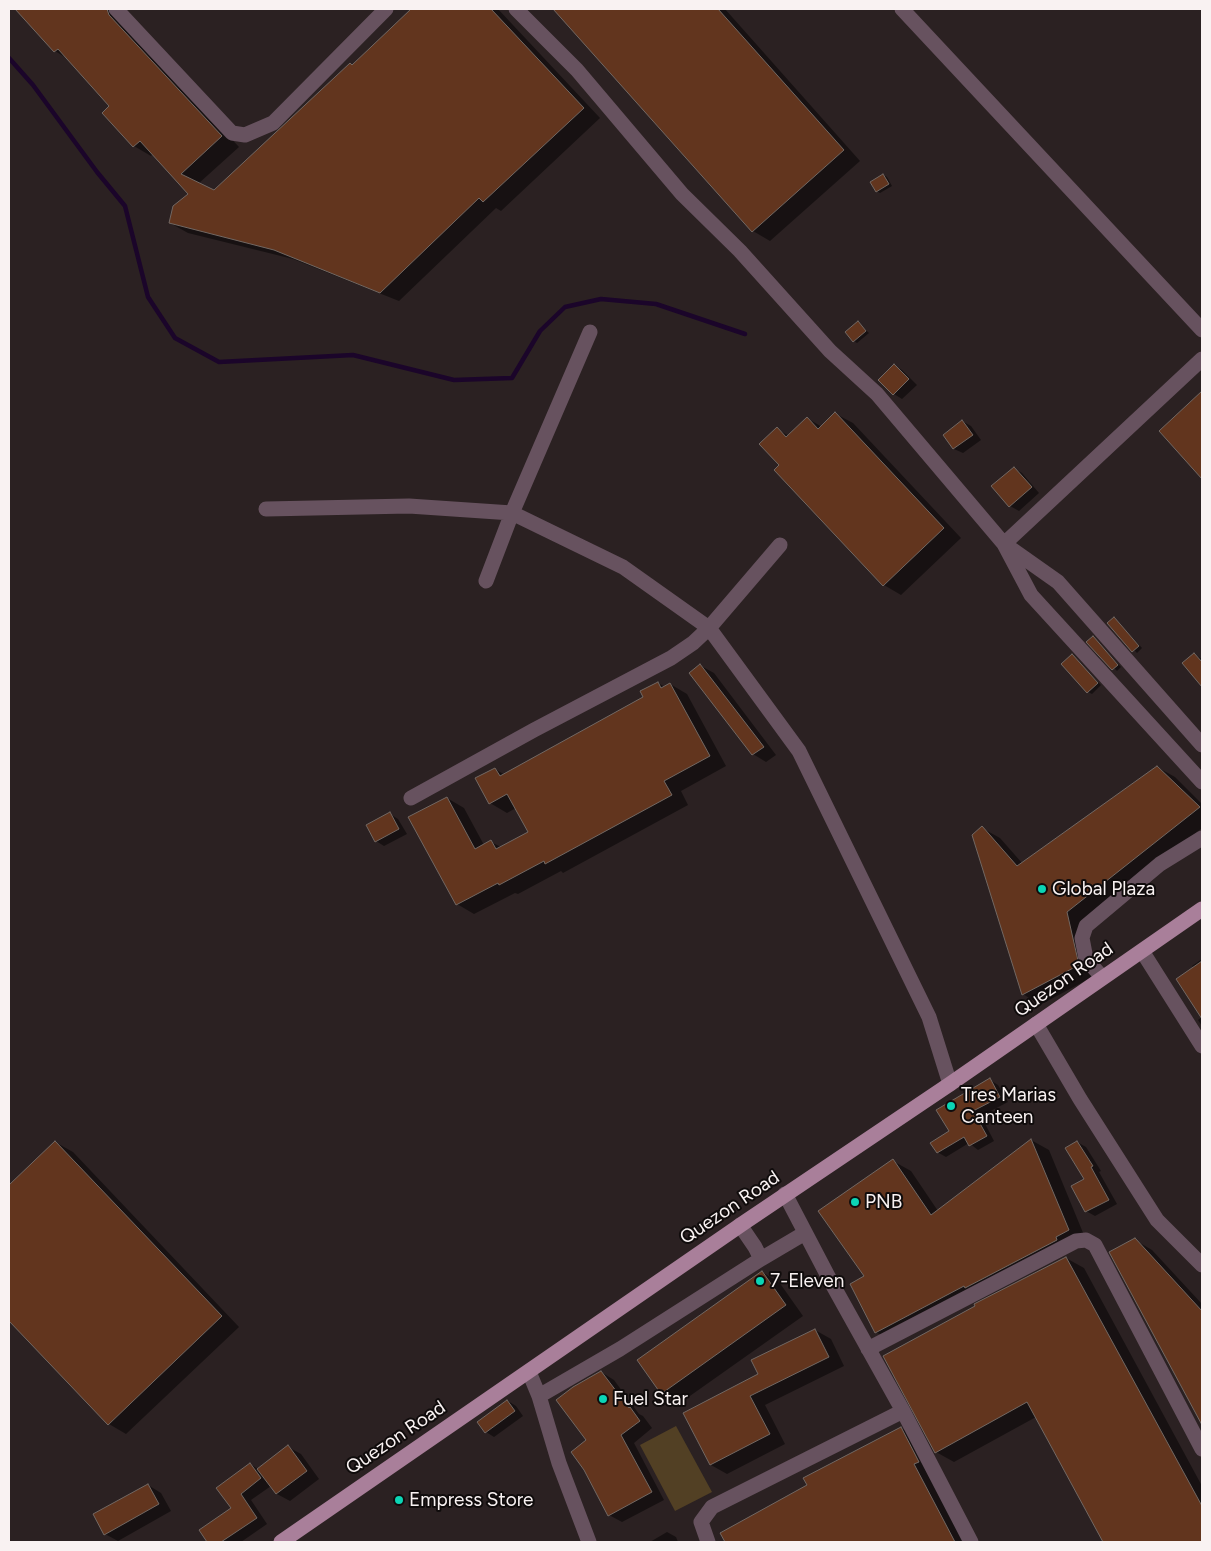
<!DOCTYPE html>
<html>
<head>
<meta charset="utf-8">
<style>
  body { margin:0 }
  #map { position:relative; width:1211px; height:1551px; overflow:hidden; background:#2b2122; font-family:Figtree,sans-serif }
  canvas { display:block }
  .frame { position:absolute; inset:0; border:10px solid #f9f2f2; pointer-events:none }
</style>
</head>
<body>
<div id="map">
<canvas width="1211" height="1551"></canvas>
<div class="frame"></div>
</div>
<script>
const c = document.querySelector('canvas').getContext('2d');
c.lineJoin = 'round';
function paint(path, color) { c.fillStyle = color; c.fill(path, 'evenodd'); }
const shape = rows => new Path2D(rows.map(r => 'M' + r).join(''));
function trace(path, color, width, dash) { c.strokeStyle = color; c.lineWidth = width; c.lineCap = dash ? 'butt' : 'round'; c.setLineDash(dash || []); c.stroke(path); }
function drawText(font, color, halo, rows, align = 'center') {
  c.font = font + ' Figtree,sans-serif'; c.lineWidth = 4; c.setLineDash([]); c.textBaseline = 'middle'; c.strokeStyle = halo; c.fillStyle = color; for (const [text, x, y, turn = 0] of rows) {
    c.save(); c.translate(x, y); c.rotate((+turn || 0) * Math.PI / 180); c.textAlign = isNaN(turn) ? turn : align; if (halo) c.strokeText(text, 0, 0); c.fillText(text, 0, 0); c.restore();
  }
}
paint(shape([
  [676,1426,712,1492,675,1511,640,1445]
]), '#524024');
paint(shape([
  [16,9,116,9,126,27,239,147,198,184,215,191,413,9,498,9,600,118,501,211,496,208,399,301,293,259,188,233,170,223,190,194,153,154,151,156,134,146,111,106,68,59,55,51],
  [555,9,725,9,860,161,770,241,753,231],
  [883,175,887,177,892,186,880,193,877,191],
  [858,323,869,333,857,343,854,341],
  [894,365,902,370,917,385,902,399,894,394,880,380],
  [1202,393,1202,477,1161,431],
  [836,414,853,423,961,538,901,595,884,585,781,465,777,429,789,436,807,418,822,427],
  [962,421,971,426,981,440,963,453,954,449,944,435],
  [1014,468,1022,473,1039,493,1019,511,1010,506],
  [1114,618,1142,648,1137,653,1108,623],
  [1093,637,1121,667,1117,671,1088,642],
  [1194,654,1202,659,1202,685,1184,663],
  [1072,656,1101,685,1092,694,1088,692],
  [701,666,714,673,776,755,766,762,753,754,691,673],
  [658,683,665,687,670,684,687,694,726,766,681,791,688,805,563,873,561,871,518,894,515,893,474,914,457,904,410,818,447,798,464,808,484,845,491,842,501,847,529,832,516,808,507,813,490,803,495,769,505,775,645,698],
  [1157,767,1175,777,1202,804,1202,828,1084,922,1096,975,1040,1005,1023,994,982,828,1000,838,1022,863],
  [390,814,398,819,407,834,384,846,376,841],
  [1202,959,1202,1016,1178,979,1194,968,1192,966],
  [1202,1017,1202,1026,1198,1020],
  [990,1080,998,1085,1008,1102,981,1116,994,1141,978,1150,969,1143,946,1157,937,1152],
  [1031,1140,1049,1150,1086,1240,893,1342,876,1332,866,1276,893,1161,911,1171,938,1211],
  [55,1142,73,1152,239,1327,126,1434,109,1424,9,1319,9,1187],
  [1077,1142,1086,1147,1101,1171,1099,1172,1117,1204,1095,1216,1086,1211,1072,1187,1086,1179],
  [1135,1240,1152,1250,1202,1304,1202,1423,1111,1252],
  [1066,1258,1084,1268,1202,1486,1202,1542,1105,1542,1036,1417,954,1462,936,1452],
  [762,1272,779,1282,803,1316,680,1403,662,1393,639,1360],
  [815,1330,831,1339,844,1366,765,1405,785,1444,727,1474,711,1465,684,1413,759,1375],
  [601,1372,614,1380,639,1414,643,1416,652,1428,634,1443,664,1500,622,1522,609,1515,588,1441],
  [508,1401,516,1406,523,1416,494,1437,486,1432],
  [901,1428,918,1438,966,1542,726,1542,721,1533,809,1486],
  [288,1447,301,1454,319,1479,290,1501,277,1494,271,1486,251,1500,267,1524,241,1542,209,1542,201,1530,232,1508,250,1464,258,1469],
  [148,1485,161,1493,171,1511,118,1541,105,1534],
  [667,1532,676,1537,678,1542,650,1542]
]), '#0007');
trace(shape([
  [9,58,33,85,97,172,125,206,148,297,175,338,219,362,353,355,454,380,512,378,540,331,565,307,601,299,656,304,745,334]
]), '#1b052a', 4.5);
const building = shape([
  [15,9,107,9,109,15,222,136,181,174,214,190,350,63,352,65,411,9,491,9,584,108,483,202,479,198,380,293,274,250,169,223,173,206,188,194,140,141,133,147,102,113,109,106,58,49,54,52,15,9],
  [553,9,718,9,844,150,752,232,553,9],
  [883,174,889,184,876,192,870,182,883,174],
  [858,321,866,331,853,342,845,332,858,321],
  [894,364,909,379,893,395,878,380,894,364],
  [1202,391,1202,479,1159,431,1202,391],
  [835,412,944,528,883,586,774,470,779,465,759,444,777,427,786,437,807,417,818,429,835,412],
  [962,420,973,435,953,449,943,435,962,420],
  [1014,467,1032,487,1009,507,991,486,1014,467],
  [1114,617,1139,646,1132,652,1107,623,1114,617],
  [1093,636,1118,665,1112,670,1086,642,1093,636],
  [1194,653,1202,662,1202,687,1182,663,1194,653],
  [1072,654,1098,683,1087,693,1061,664,1072,654],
  [700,664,764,747,752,755,689,673,700,664],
  [658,682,661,688,670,683,710,756,664,781,672,795,545,864,544,861,499,885,498,883,456,905,408,817,447,797,475,849,491,840,496,849,528,832,507,794,489,804,475,778,495,768,500,776,643,697,640,691,658,682],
  [1157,766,1200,807,1067,912,1079,965,1022,995,972,835,982,826,1017,866,1157,766],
  [390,812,399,829,375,842,366,825,390,812],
  [1202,961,1202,1019,1176,979,1202,961],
  [990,1078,1000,1097,973,1111,987,1136,969,1146,964,1137,937,1153,930,1143,949,1131,936,1110,990,1078],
  [1031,1139,1069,1230,1056,1237,1057,1240,965,1288,964,1286,875,1333,850,1284,864,1276,818,1211,893,1159,931,1215,1031,1139],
  [55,1141,222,1316,108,1425,9,1321,9,1185,55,1141],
  [1077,1141,1093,1166,1091,1167,1109,1200,1085,1212,1071,1186,1084,1179,1065,1148,1077,1141],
  [1135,1238,1202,1311,1202,1425,1109,1252,1135,1238],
  [1066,1257,1202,1506,1202,1542,1103,1542,1027,1402,935,1453,883,1356,975,1306,974,1304,1066,1257],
  [762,1271,786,1305,661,1394,637,1360,762,1271],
  [815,1329,829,1357,750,1396,770,1434,710,1465,683,1413,758,1374,751,1360,815,1329],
  [601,1371,629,1408,630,1407,640,1421,621,1435,652,1492,608,1516,584,1470,571,1452,586,1440,556,1400,573,1387,601,1371],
  [507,1400,515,1411,485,1433,477,1422,507,1400],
  [901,1427,919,1462,914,1464,955,1542,725,1542,720,1533,807,1485,803,1478,901,1427],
  [288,1445,307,1471,276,1494,257,1469,288,1445],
  [250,1463,261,1478,241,1494,257,1518,221,1542,207,1542,199,1530,231,1508,216,1488,250,1463],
  [148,1484,159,1504,104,1535,93,1514,148,1484]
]);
paint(building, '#62351e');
trace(building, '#726863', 1);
trace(shape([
  [116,9,232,133,245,135,273,123,386,9],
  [516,9,577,70,682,194,740,251,830,351,877,394,1004,544,1031,595,1202,782],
  [902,9,1202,330],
  [266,509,409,506,512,513,623,567,709,628,799,751,929,1017,950,1084],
  [1004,544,1202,359],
  [1007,546,1058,582,1202,745],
  [486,581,512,513,590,332],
  [411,798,534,730,671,658,693,643,709,628,780,545],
  [1142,951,1202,1046],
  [1102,977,1086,959,1082,938,1086,926,1160,864,1202,838],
  [1036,1024,1080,1099,1157,1220,1202,1265],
  [785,1194,830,1280,903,1411,971,1542],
  [761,1259,805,1233],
  [868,1349,1076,1241,1086,1240,1095,1245,1202,1449],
  [529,1372,539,1396,559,1463,589,1542],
  [539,1396,620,1349,761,1259,755,1247,740,1225],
  [708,1542,701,1522,712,1507,903,1411]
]), '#67525f', 15);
trace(shape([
  [281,1542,745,1222,950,1084,1202,909]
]), '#a97f9a', 15);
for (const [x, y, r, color] of [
  [1042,889,5,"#0bd5b5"],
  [951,1106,5,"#0bd5b5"],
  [855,1202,5,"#0bd5b5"],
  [760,1281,5,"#0bd5b5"],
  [603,1399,5,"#0bd5b5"],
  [399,1500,5,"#0bd5b5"]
]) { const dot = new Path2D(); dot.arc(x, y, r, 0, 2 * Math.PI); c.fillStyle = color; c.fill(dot); trace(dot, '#100c0c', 2); }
drawText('19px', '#f9f2f2', '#100c0c', [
  ["Global Plaza",1052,889],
  ["Tres Marias",961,1095],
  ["Canteen",961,1117],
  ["PNB",865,1202],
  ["7-Eleven",770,1281],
  ["Fuel Star",613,1399],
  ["Empress Store",409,1500]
], 'left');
drawText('19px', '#f9f2f2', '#100c0c', [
  ["Quezon Road",1064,980,-35],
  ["Quezon Road",730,1208,-34],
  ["Quezon Road",396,1438,-34]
]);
</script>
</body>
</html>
